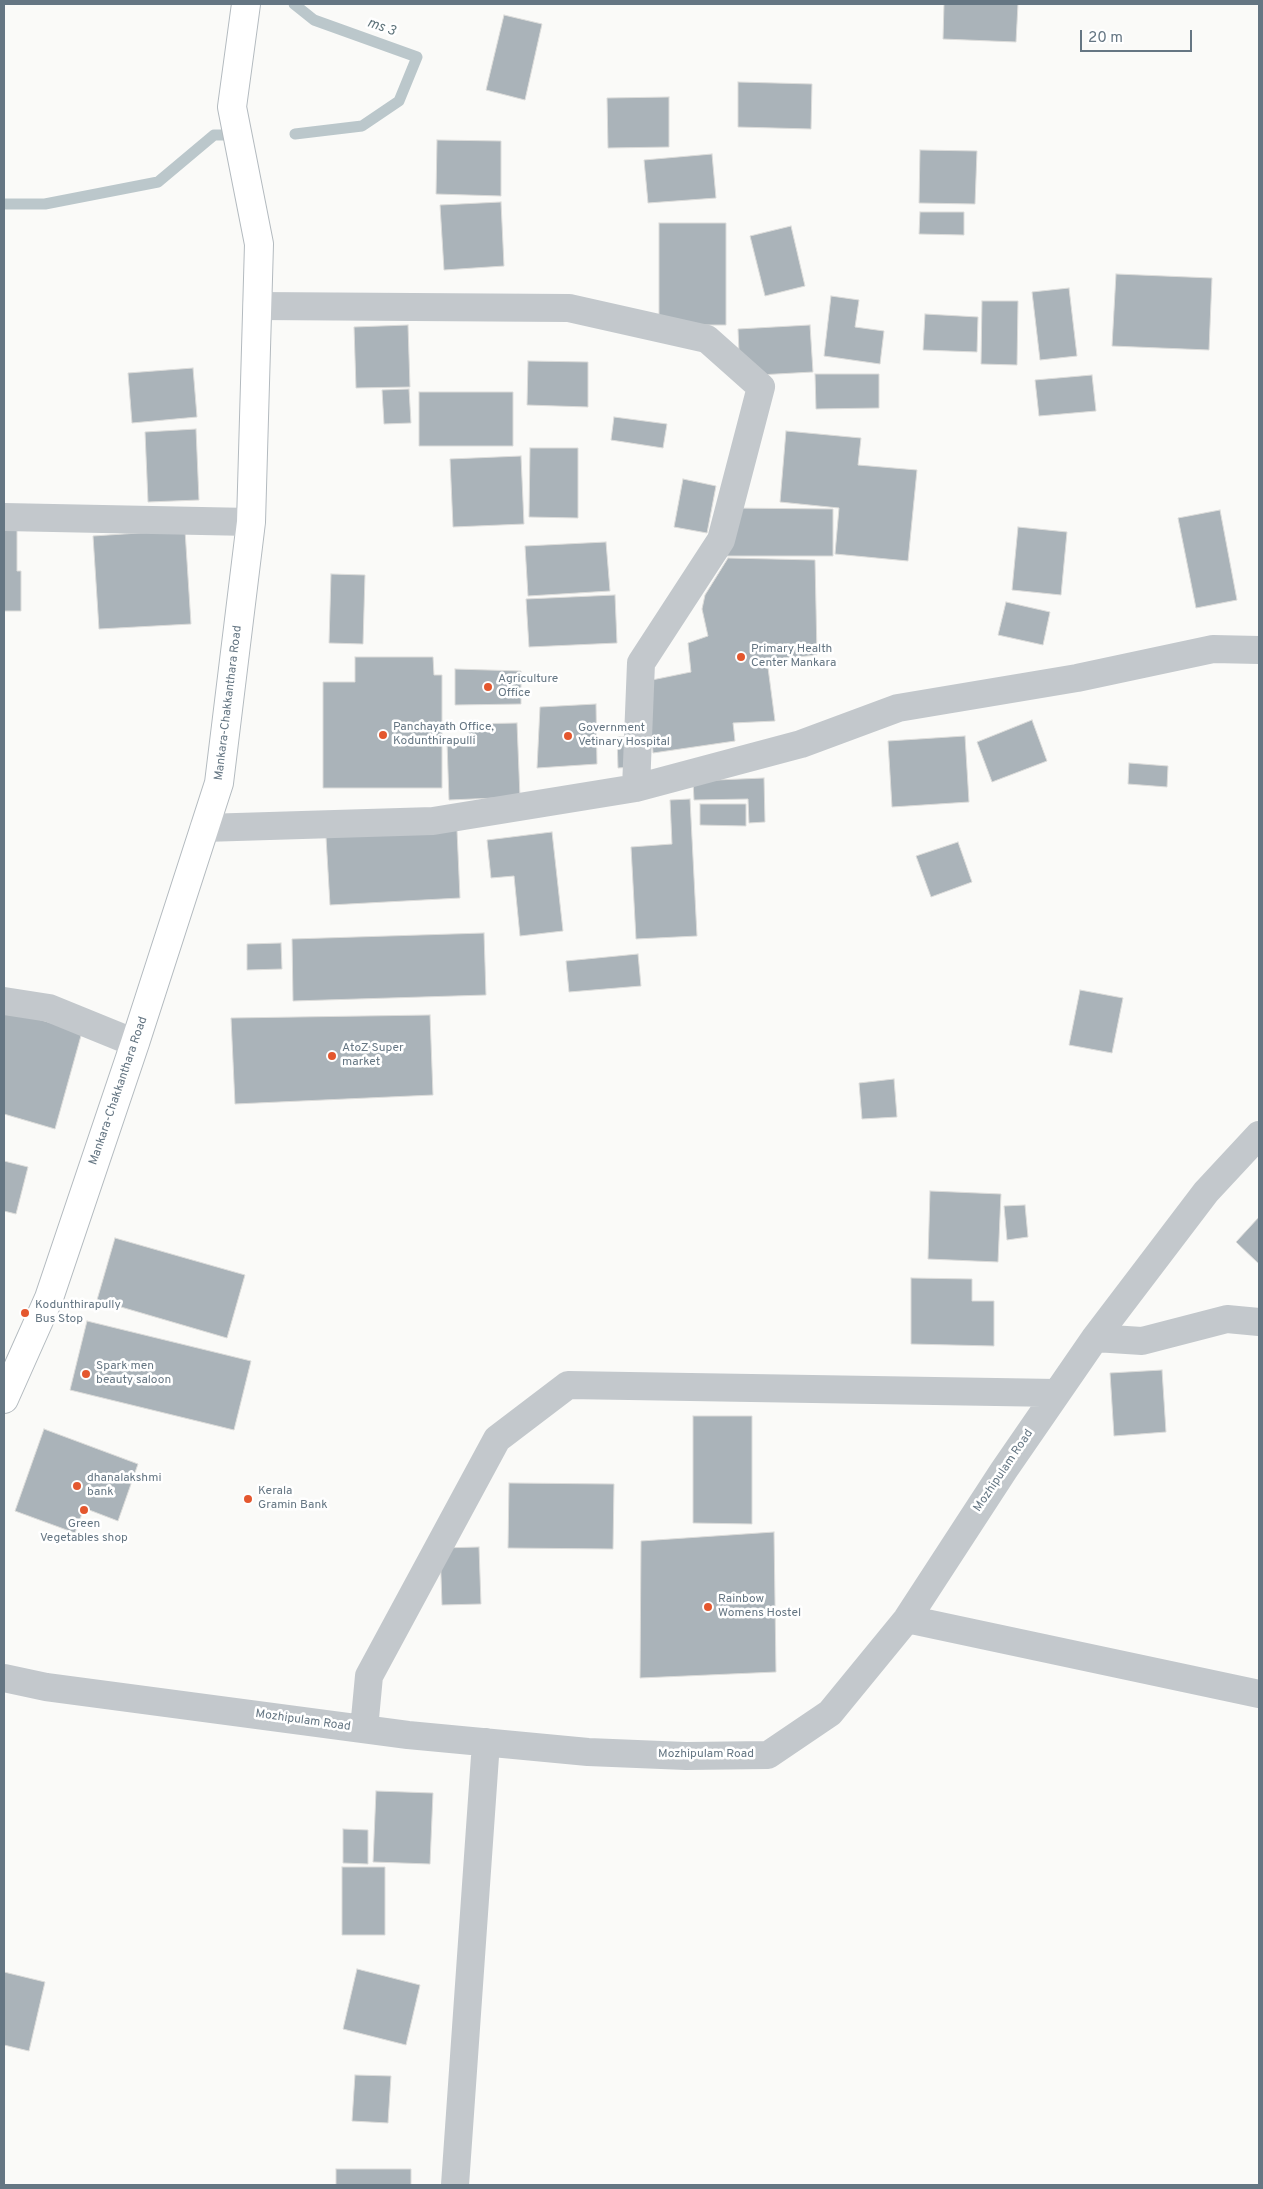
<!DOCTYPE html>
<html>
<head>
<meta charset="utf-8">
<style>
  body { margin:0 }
  #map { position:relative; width:1263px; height:2189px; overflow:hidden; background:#fafaf8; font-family:Overpass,sans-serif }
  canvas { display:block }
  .frame { position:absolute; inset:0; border:5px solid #657683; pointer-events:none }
  .scale { position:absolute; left:1080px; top:30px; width:112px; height:22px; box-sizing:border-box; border:2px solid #657683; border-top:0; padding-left:6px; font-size:15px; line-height:18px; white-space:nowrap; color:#657683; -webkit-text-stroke:4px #fff; paint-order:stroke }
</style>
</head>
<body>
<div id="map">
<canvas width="1263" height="2189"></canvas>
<div class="frame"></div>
<div class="scale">20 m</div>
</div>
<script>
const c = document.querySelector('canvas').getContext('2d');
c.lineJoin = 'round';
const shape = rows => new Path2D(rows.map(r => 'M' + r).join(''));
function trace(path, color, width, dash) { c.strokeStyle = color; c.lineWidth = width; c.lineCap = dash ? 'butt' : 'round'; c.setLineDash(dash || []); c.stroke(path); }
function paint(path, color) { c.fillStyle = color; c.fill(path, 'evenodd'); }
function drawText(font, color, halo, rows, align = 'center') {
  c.font = font + ' Overpass,sans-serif'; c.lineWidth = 5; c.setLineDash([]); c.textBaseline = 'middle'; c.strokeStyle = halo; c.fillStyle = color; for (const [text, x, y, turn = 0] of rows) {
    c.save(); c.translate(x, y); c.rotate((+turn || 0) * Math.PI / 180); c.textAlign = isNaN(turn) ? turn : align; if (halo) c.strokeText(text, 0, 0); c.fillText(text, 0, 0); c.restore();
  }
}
trace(shape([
  [294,4,314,20,417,57,399,101,362,126,295,134],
  [4,204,45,204,158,182,214,135,225,135]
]), '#bbc7cb', 11);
const building = shape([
  [944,4,1018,4,1016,42,943,39,944,4],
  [504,15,542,24,525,100,486,90,504,15],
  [738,82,812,84,811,129,738,127,738,82],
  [669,97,669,147,608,148,607,98,669,97],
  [437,140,501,141,501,196,436,194,437,140],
  [920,150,977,151,975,204,919,203,920,150],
  [712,154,716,198,648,203,644,160,712,154],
  [501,202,504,266,444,270,440,205,501,202],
  [920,212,964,212,964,235,919,234,920,212],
  [659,223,726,223,726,325,659,325,659,223],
  [791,226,805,286,765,296,750,236,791,226],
  [1116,274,1212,278,1209,350,1112,346,1116,274],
  [1069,288,1077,356,1040,360,1032,292,1069,288],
  [831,296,859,300,855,327,884,331,880,364,824,356,831,296],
  [982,301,1018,301,1017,365,981,364,982,301],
  [925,314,978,317,977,352,923,350,925,314],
  [408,325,410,387,356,388,354,327,408,325],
  [810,325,813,372,740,376,738,329,810,325],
  [528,361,588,362,588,407,527,405,528,361],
  [193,368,197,417,132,423,128,373,193,368],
  [815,374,879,374,879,408,816,409,815,374],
  [1092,375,1096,411,1039,416,1035,380,1092,375],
  [409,389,411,423,384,424,382,390,409,389],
  [419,392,513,392,513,446,419,446,419,392],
  [614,417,667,424,663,448,611,440,614,417],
  [196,429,199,500,148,502,145,432,196,429],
  [786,431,861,438,858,465,917,470,908,561,835,554,839,508,780,502,786,431],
  [530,448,578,448,578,518,529,517,530,448],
  [521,456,524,524,453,527,450,459,521,456],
  [683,479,716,486,707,533,674,527,683,479],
  [726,508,833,509,833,556,726,556,726,508],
  [1220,510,1237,600,1196,608,1178,518,1220,510],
  [1018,527,1067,532,1061,595,1012,590,1018,527],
  [4,528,17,528,17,571,21,571,21,611,4,611,4,528],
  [185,530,191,624,99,629,93,536,185,530],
  [606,542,610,591,528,596,525,546,606,542],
  [728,558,815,560,817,655,767,660,775,721,733,723,735,741,653,753,647,681,691,672,688,643,708,636,702,609,705,595,728,558],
  [331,574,365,575,363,644,329,643,331,574],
  [615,595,617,643,529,647,526,599,615,595],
  [1006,602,1050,612,1043,645,998,635,1006,602],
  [355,657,433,657,434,675,442,675,442,788,323,788,323,682,355,682,355,657],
  [455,669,521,671,521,704,455,705,455,669],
  [596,704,597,764,537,768,540,707,596,704],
  [1032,720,1047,761,992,782,977,742,1032,720],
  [517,723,520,797,449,800,447,742,469,741,468,724,517,723],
  [631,736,633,767,618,768,617,737,631,736],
  [965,736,969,802,892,807,888,741,965,736],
  [1129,763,1168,766,1167,787,1128,784,1129,763],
  [764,778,765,822,749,823,748,799,694,800,693,781,764,778],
  [690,799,697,936,636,939,631,847,672,844,670,800,690,799],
  [700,804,746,804,746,826,700,825,700,804],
  [457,830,460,898,330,905,326,837,457,830],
  [552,832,563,931,520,936,514,876,491,878,487,840,552,832],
  [958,842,972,882,931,897,916,856,958,842],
  [484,933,486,995,293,1001,292,939,484,933],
  [281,943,282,969,247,970,247,944,281,943],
  [638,954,641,986,569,992,566,961,638,954],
  [1080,990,1123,998,1112,1053,1069,1045,1080,990],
  [4,1009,82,1032,55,1129,4,1114,4,1009],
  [430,1015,433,1095,235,1104,231,1018,430,1015],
  [894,1079,897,1117,862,1119,859,1083,894,1079],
  [4,1161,28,1167,16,1214,4,1211,4,1161],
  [930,1191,1001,1194,998,1262,928,1259,930,1191],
  [1025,1205,1028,1237,1007,1240,1004,1206,1025,1205],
  [1259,1217,1259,1264,1236,1242,1259,1217],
  [115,1238,245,1275,227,1338,97,1300,115,1238],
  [911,1278,972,1279,972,1301,994,1301,994,1346,911,1344,911,1278],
  [87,1321,251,1361,234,1430,70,1390,87,1321],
  [1162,1370,1166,1432,1114,1436,1110,1373,1162,1370],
  [693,1416,752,1416,752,1524,693,1523,693,1416],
  [44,1429,138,1464,118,1521,84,1508,75,1533,15,1511,44,1429],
  [509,1483,614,1484,613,1549,508,1548,509,1483],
  [774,1532,776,1672,640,1678,641,1541,774,1532],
  [479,1547,481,1604,442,1605,440,1548,479,1547],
  [376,1791,433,1793,430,1864,373,1862,376,1791],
  [343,1829,368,1830,368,1864,343,1863,343,1829],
  [342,1867,385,1867,385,1935,342,1935,342,1867],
  [357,1969,420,1985,406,2045,343,2029,357,1969],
  [4,1972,45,1982,29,2051,4,2045,4,1972],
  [355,2075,391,2076,388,2123,352,2121,355,2075],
  [336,2169,411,2169,411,2185,336,2185,336,2169]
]);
paint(building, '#aab3b9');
trace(building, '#dcdcda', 1);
const secondary = shape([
  [4,1399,49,1298,135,1043,219,783,251,522,259,244,232,107,246,4]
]);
trace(secondary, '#b3babf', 30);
trace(shape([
  [257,306,569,308,707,339,761,387,721,540,641,663,636,788],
  [4,517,251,522],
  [204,828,433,821,636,788,801,744,898,708,1077,678,1213,649,1259,650],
  [4,1001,49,1008,135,1043],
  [1095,1338,1142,1341,1227,1319,1259,1322],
  [907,1619,1259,1694],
  [4,1678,46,1687,408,1735,588,1752,686,1756,768,1755,830,1713,907,1619,1004,1470,1095,1338,1206,1192,1259,1135],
  [364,1729,369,1676,497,1439,568,1385,1057,1393],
  [455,2185,486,1742]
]), '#c3c8cc', 28);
trace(secondary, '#fff', 28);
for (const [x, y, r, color] of [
  [741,657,5,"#e4572e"],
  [488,687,5,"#e4572e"],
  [383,735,5,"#e4572e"],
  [568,736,5,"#e4572e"],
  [332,1056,5,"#e4572e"],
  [25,1313,5,"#e4572e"],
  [86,1374,5,"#e4572e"],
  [77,1486,5,"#e4572e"],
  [248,1499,5,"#e4572e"],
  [84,1510,5,"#e4572e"],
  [708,1607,5,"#e4572e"]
]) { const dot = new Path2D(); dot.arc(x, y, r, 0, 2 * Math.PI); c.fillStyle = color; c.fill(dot); trace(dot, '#fff', 2); }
drawText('12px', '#657683', '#fff', [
  ["Primary Health",751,650],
  ["Center Mankara",751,664],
  ["Agriculture",498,680],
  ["Office",498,694],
  ["Panchayath Office,",393,728],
  ["Kodunthirapulli",393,742],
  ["Government",578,729],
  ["Vetinary Hospital",578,743],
  ["AtoZ Super",342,1049],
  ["market",342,1063],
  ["Kodunthirapully",35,1306],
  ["Bus Stop",35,1320],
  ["Spark men",96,1367],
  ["beauty saloon",96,1381],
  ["dhanalakshmi",87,1479],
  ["bank",87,1493],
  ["Kerala",258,1492],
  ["Gramin Bank",258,1506],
  ["Green",84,1525,"center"],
  ["Vegetables shop",84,1539,"center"],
  ["Rainbow",718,1600],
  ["Womens Hostel",718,1614]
], 'left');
drawText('12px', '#657683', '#fff', [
  ["Mankara-Chakkanthara Road",229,703,-83],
  ["Mankara-Chakkanthara Road",119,1091,-71],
  ["Mozhipulam Road",1004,1471,-56],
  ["Mozhipulam Road",303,1721,8],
  ["Mozhipulam Road",706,1755]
]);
drawText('italic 14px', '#60757c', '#fff', [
  ["ms 3",381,28,20]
]);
</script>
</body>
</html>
